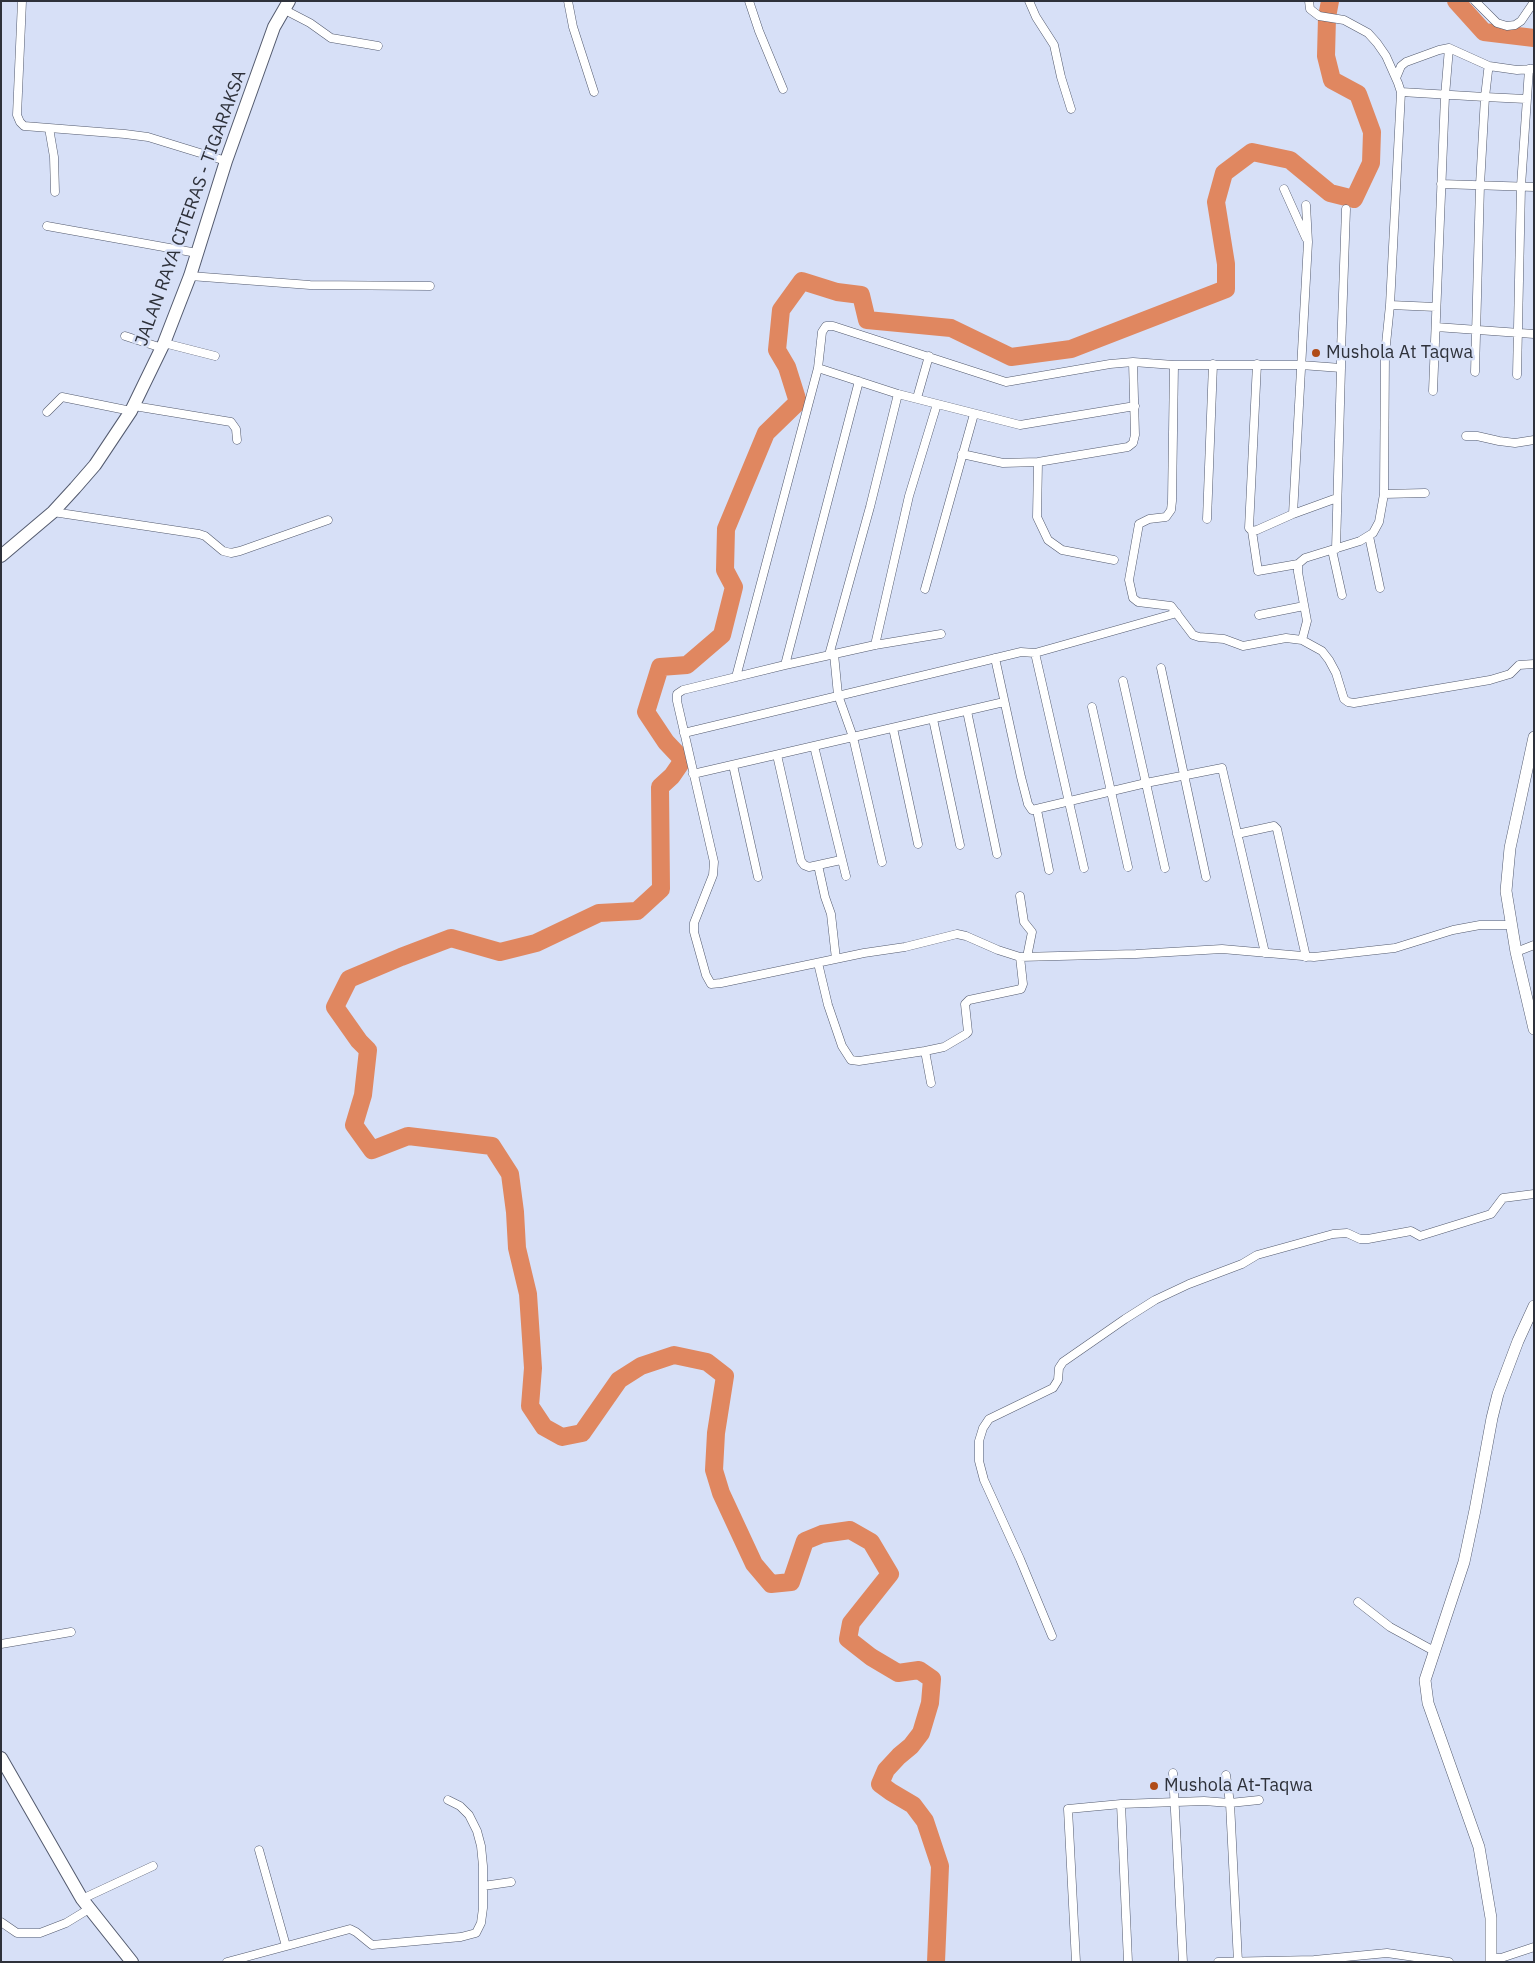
<!DOCTYPE html>
<html>
<head>
<meta charset="utf-8">
<style>
  body { margin:0 }
  #map { position:relative; width:1535px; height:1963px; overflow:hidden; background:#d7e0f7; font-family:"IBM Plex Sans",sans-serif }
  canvas { display:block }
  .frame { position:absolute; inset:0; border:2px solid #2e313a; pointer-events:none }
</style>
</head>
<body>
<div id="map">
<canvas width="1535" height="1963"></canvas>
<div class="frame"></div>
</div>
<script>
const c = document.querySelector('canvas').getContext('2d');
c.lineJoin = 'round';
const shape = rows => new Path2D(rows.map(r => 'M' + r).join(''));
function trace(path, color, width, dash) { c.strokeStyle = color; c.lineWidth = width; c.lineCap = dash ? 'butt' : 'round'; c.setLineDash(dash || []); c.stroke(path); }
function drawText(font, color, halo, rows, align = 'center') {
  c.font = font + ' "IBM Plex Sans",sans-serif'; c.lineWidth = 5; c.setLineDash([]); c.textBaseline = 'middle'; c.strokeStyle = halo; c.fillStyle = color; for (const [text, x, y, turn = 0] of rows) {
    c.save(); c.translate(x, y); c.rotate((+turn || 0) * Math.PI / 180); c.textAlign = isNaN(turn) ? turn : align; if (halo) c.strokeText(text, 0, 0); c.fillText(text, 0, 0); c.restore();
  }
}
trace(shape([
  [1456,1,1484,32,1534,38],
  [936,1962,940,1866,925,1821,913,1805,891,1792,880,1784,886,1770,899,1756,911,1746,921,1733,930,1703,932,1679,919,1670,898,1673,871,1657,848,1639,851,1623,890,1574,871,1542,850,1530,822,1534,805,1541,791,1582,771,1584,754,1564,721,1493,714,1470,716,1433,725,1376,707,1362,674,1355,641,1366,619,1380,582,1433,562,1437,544,1427,530,1406,533,1368,528,1294,517,1248,515,1212,510,1174,492,1146,408,1136,372,1150,354,1125,363,1095,368,1050,359,1041,335,1007,349,979,401,957,451,938,500,952,536,943,599,913,637,911,661,889,660,787,672,776,683,760,666,742,646,712,660,667,687,665,722,635,734,587,725,570,726,529,766,433,798,402,787,367,777,350,781,310,802,281,837,292,861,295,867,320,951,328,1011,357,1071,349,1226,289,1226,264,1216,202,1224,173,1252,152,1290,160,1330,193,1354,199,1371,163,1372,132,1358,94,1332,80,1326,56,1327,17,1330,1]
]), '#e08760', 18);
const street = shape([
  [22,1,17,115,20,122,24,126,125,134,148,137,226,161],
  [568,1,573,27,594,92],
  [749,1,759,31,783,89],
  [1029,1,1036,17,1054,45,1061,77,1071,109],
  [1309,1,1310,9,1319,16,1344,20,1368,33,1377,43,1386,56,1398,83,1401,92,1390,305,1436,307],
  [1475,1,1497,23,1507,26,1515,25,1521,21,1534,2],
  [283,9,310,23,331,38,378,46],
  [1396,78,1401,66,1406,62,1439,50,1449,48,1489,66],
  [1401,92,1485,97,1480,185,1475,372],
  [1526,99,1485,97,1488,71,1489,66,1517,70,1532,69],
  [49,128,54,157,55,192],
  [1441,184,1534,187],
  [1284,189,1306,238],
  [47,226,197,253],
  [190,276,310,285,430,286],
  [1436,327,1534,334],
  [125,336,162,348],
  [164,343,215,356],
  [1341,351,1346,209],
  [1257,364,1249,528,1252,531,1257,530,1293,514,1337,498],
  [1174,365,1172,501,1171,510,1166,517,1149,519,1139,524,1129,580,1133,598,1138,602,1171,606,1193,635,1199,637,1224,639,1243,646,1286,638,1302,640,1322,651,1329,660,1336,673,1344,699,1348,702,1354,703,1490,680,1510,674,1519,665,1534,664],
  [818,368,898,394,1020,425,1135,406],
  [1517,375,1521,186,1529,69],
  [1433,391,1445,96,1449,48],
  [917,398,929,356],
  [134,406,231,422,236,429,237,440],
  [47,412,62,397,131,411],
  [1466,436,1477,436,1499,441,1515,443,1534,440],
  [962,454,1003,463,1038,462,1128,447,1133,443,1135,435,1133,362],
  [1038,462,1037,517,1048,540,1062,550,1114,560],
  [1384,494,1425,493],
  [53,512,199,534,205,536,223,551,231,553,240,551,328,520],
  [1293,514,1308,242,1306,205],
  [1207,519,1213,364],
  [1252,531,1258,571,1298,564],
  [1369,536,1380,588],
  [1336,549,1341,368],
  [1332,550,1342,595],
  [925,589,974,414],
  [1259,615,1304,606],
  [941,634,875,645,785,665,683,690,677,694,677,701,714,862,713,875,694,923,694,932,706,975,711,984,721,983,864,953,905,947,957,934,966,936,998,950,1020,957,1136,954,1222,949,1314,957,1395,948,1453,930,1480,925,1511,925],
  [1302,640,1307,621,1298,572,1298,564,1305,558,1360,541,1373,533,1379,522,1384,494,1385,354],
  [875,645,909,496,937,404],
  [1035,653,1177,613],
  [834,654,838,695,853,737,882,862],
  [829,655,870,507,898,394],
  [995,658,1021,777,1028,804,1032,810,1146,783,1222,768,1265,953],
  [785,665,859,381],
  [1161,668,1206,877],
  [736,677,818,368,822,332,826,326,833,326,1006,382,1110,364,1133,362,1174,365,1301,365,1341,368,1341,351,1385,354,1390,305],
  [1123,681,1165,868],
  [1092,707,1128,867],
  [967,711,997,854],
  [933,719,960,845],
  [893,728,918,844],
  [684,733,1021,652,1035,653,1084,868],
  [814,746,846,876],
  [777,755,801,861,804,865,809,867,841,860],
  [733,765,758,877],
  [693,774,1004,702],
  [1037,810,1049,870],
  [1237,834,1274,826,1277,829,1306,957],
  [818,865,825,897,831,914,836,959],
  [1020,896,1024,922,1032,932,1027,957],
  [1516,952,1534,945],
  [818,963,828,1005,842,1046,851,1060,859,1061,925,1051],
  [931,1083,925,1051,944,1047,966,1034,968,1032,965,1004,969,1000,1021,989,1023,984,1020,957],
  [1358,1602,1390,1627,1434,1651],
  [1052,1636,1020,1559,984,1480,979,1461,979,1441,983,1428,989,1419,1053,1388,1058,1380,1059,1368,1063,1362,1125,1319,1155,1300,1189,1284,1242,1264,1257,1255,1333,1234,1347,1233,1360,1239,1368,1239,1411,1231,1420,1236,1491,1214,1503,1198,1534,1194],
  [1,1644,71,1632],
  [1173,1773,1183,1962],
  [1226,1775,1230,1803,1259,1800],
  [1121,1804,1128,1962],
  [259,1850,286,1946],
  [483,1886,511,1882],
  [82,1899,153,1866],
  [1,1922,17,1933,40,1933,66,1923,89,1909],
  [1491,1958,1501,1958,1534,1947],
  [227,1962,350,1929,356,1932,372,1945,461,1937,476,1933,481,1923,483,1908,483,1866,481,1846,477,1831,469,1815,460,1806,448,1800],
  [1076,1962,1068,1809,1121,1804,1204,1801,1230,1803,1238,1962],
  [1218,1962,1314,1960,1387,1953,1449,1962]
]);
const secondary = shape([
  [1534,737,1510,848,1506,891,1516,952,1534,1029],
  [1491,1962,1491,1918,1479,1847,1428,1703,1425,1680,1464,1562,1475,1510,1492,1418,1498,1394,1518,1341,1534,1306]
]);
const primary = shape([
  [1,556,53,512,75,488,95,465,131,411,164,343,190,276,226,161,274,27,289,1],
  [1,1758,82,1899,132,1962]
]);
trace(street, '#535a6e', 9);
trace(secondary, '#535a6e', 12);
trace(primary, '#535a6e', 14);
trace(street, '#fff', 8);
trace(secondary, '#fff', 11);
trace(primary, '#fff', 12);
for (const [x, y, r, color] of [
  [1316,353,5,"#b04c18"],
  [1154,1786,5,"#b04c18"]
]) { const dot = new Path2D(); dot.arc(x, y, r, 0, 2 * Math.PI); c.fillStyle = color; c.fill(dot); trace(dot, '#d7e0f7', 2); }
drawText('18px', '#2e313a', '#d7e0f7', [
  ["JALAN RAYA CITERAS - TIGARAKSA",191,208,-70]
]);
drawText('18px', '#2e313a', '#d7e0f7', [
  ["Mushola At Taqwa",1326,353],
  ["Mushola At-Taqwa",1164,1786]
], 'left');
</script>
</body>
</html>
